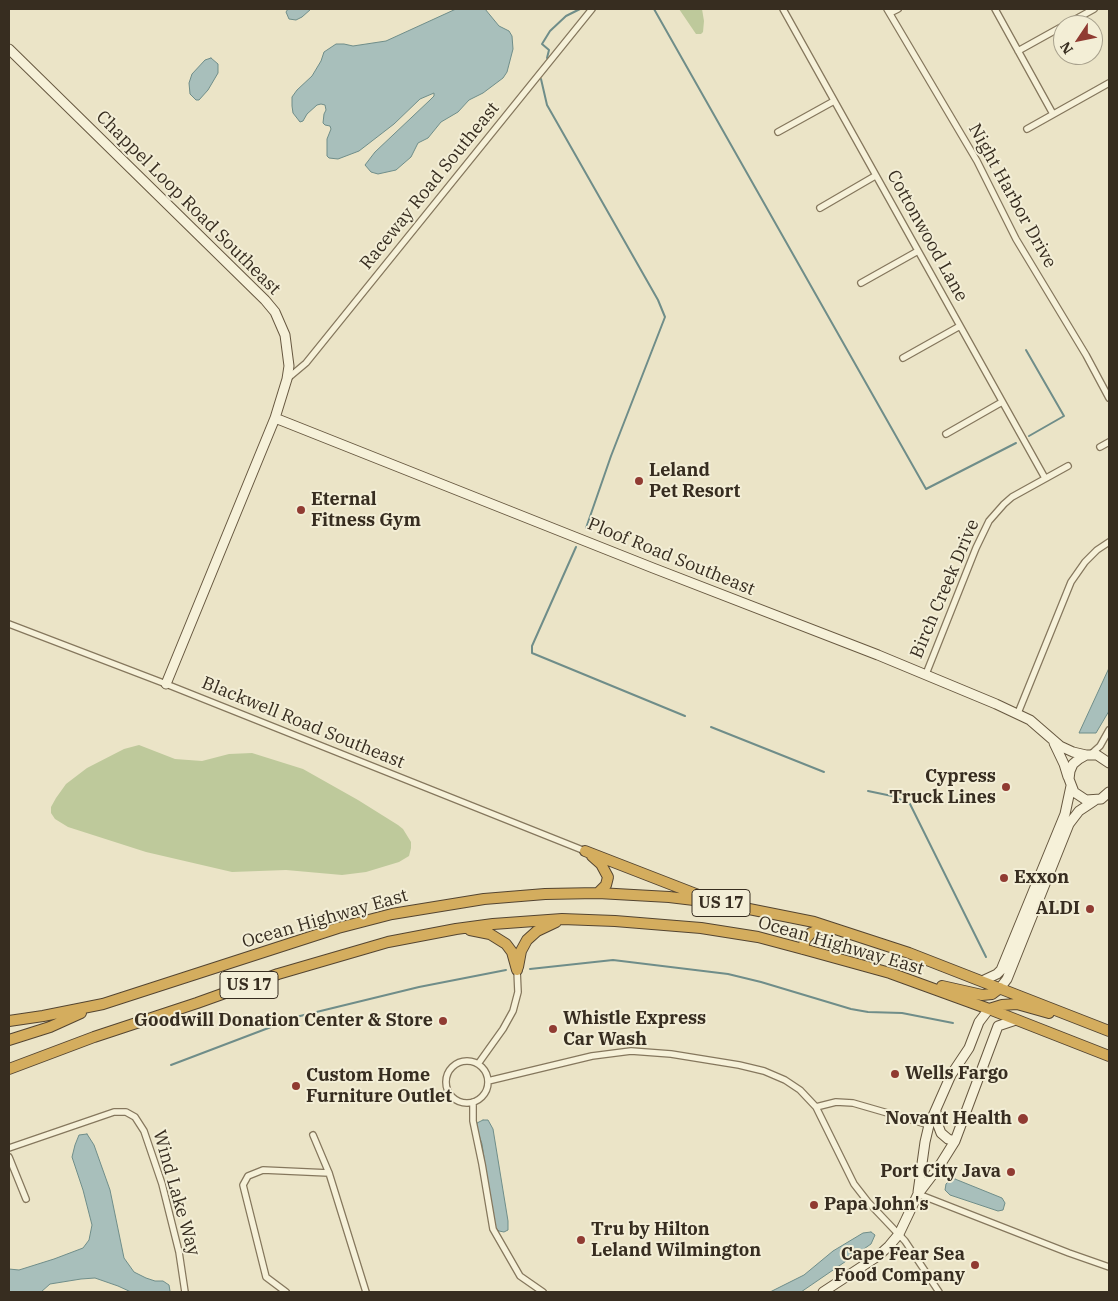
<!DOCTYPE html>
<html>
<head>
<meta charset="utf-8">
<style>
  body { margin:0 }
  #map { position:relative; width:1118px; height:1301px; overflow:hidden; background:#ebe4c7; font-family:"IBM Plex Serif",serif }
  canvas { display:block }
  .frame { position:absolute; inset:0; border:10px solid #372d20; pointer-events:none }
  .north { position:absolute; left:1053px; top:15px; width:50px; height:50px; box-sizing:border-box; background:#f3eed6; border:1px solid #a8a18d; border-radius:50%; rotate:236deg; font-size:14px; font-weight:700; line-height:20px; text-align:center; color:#372d20 }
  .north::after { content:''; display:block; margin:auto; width:18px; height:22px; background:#903b32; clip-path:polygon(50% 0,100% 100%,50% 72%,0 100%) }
</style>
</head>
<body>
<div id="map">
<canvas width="1118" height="1301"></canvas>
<div class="frame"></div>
<div class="north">N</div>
</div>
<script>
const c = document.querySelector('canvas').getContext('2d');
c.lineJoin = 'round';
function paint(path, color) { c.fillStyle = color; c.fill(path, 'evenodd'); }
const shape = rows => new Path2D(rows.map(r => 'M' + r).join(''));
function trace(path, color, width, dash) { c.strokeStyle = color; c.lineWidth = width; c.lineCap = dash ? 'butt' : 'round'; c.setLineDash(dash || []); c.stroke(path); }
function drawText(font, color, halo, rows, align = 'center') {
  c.font = font + ' "IBM Plex Serif",serif'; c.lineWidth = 4; c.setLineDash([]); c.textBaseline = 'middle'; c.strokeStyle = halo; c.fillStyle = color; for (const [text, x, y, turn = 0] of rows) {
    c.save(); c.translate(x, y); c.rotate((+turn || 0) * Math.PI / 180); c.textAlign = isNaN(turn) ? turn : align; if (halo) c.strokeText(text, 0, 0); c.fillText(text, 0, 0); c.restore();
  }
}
paint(shape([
  [679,9,702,9,704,21,703,32,701,34,696,34],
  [139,745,175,759,202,761,229,754,252,753,303,769,358,800,398,825,403,829,411,842,411,848,409,856,399,862,366,872,342,875,286,870,232,872,146,852,68,827,55,819,51,813,51,807,56,798,66,784,87,768,124,749]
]), '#bec99b');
const water = shape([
  [288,9,311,9,302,17,296,20,289,19,286,12,288,9],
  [456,9,485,9,499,26,509,31,512,36,513,49,507,72,503,78,483,93,469,100,458,112,441,122,428,138,418,143,411,157,396,170,378,174,371,172,365,165,375,152,430,100,434,96,434,93,420,99,394,124,359,151,338,159,329,158,327,156,327,139,331,129,330,126,325,125,323,123,324,114,326,110,325,105,321,104,317,105,307,114,303,121,300,122,293,113,292,106,292,97,297,90,312,76,321,61,324,52,336,44,344,44,353,46,386,41,456,9],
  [211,58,218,64,218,73,208,90,199,100,196,100,190,94,189,83,192,74,205,60,211,58],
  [1109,668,1109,711,1096,733,1079,733,1109,668],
  [483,1120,488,1120,493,1129,508,1221,508,1230,504,1232,499,1231,494,1226,482,1144,476,1127,477,1123,483,1120],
  [87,1134,94,1145,110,1190,124,1258,134,1272,146,1278,155,1281,163,1281,169,1285,170,1291,169,1292,131,1292,118,1286,95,1278,81,1279,50,1284,41,1292,9,1292,9,1269,19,1270,54,1259,83,1248,89,1240,92,1225,83,1190,72,1157,75,1145,79,1135,87,1134],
  [955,1179,1002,1198,1005,1203,1003,1210,998,1211,950,1195,945,1190,946,1184,950,1180,955,1179],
  [871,1232,875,1235,871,1244,801,1292,770,1292,804,1275,833,1251,863,1233,871,1232]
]);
paint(water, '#a8bfbb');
trace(water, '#6f8d89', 1);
trace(shape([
  [654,9,926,489,1016,443],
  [547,58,549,50,542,44,550,31,566,16,580,9],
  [541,79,547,105,658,300,665,317,611,456,586,528],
  [1026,350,1064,416,1029,436],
  [576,547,532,646,532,653,685,716],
  [711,727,824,772],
  [868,791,892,796,910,804,986,957],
  [530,969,613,960,728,974,761,982,851,1009,868,1012,902,1013,953,1023],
  [171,1065,300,1016,419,987,506,970]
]), '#6f8d89', 2);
const street = shape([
  [783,9,1045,478],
  [887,9,977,161,1016,239,1086,355,1109,398],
  [995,9,1053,114],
  [890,13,898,9],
  [1065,25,1094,9],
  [1018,51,1063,26],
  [1027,129,1109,83],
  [778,132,834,101],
  [820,208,875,176],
  [861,283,918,251],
  [903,358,960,326],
  [287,379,306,363,592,9],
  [946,434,1002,402],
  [1100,447,1109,442],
  [9,624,166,684,585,851],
  [926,674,976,548,989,521,1004,504,1012,497,1068,466],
  [1018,713,1071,582,1085,562,1097,550,1109,542],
  [1090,755,1100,746,1109,730],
  '446 1082a21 21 0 1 1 42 0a21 21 0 1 1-42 0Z',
  [478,1064,503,1029,513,1011,518,992,517,970],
  [488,1081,592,1056,631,1051,671,1054,739,1065,764,1071,785,1080,800,1090,816,1107,854,1184,868,1202,905,1241,939,1292],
  [473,1102,473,1121,482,1164,493,1229,520,1276,543,1292],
  [816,1107,836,1102,853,1103,929,1125],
  [313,1135,329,1173,366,1292],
  [9,1148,114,1112,126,1112,135,1117,144,1131,162,1184,179,1252,185,1292],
  [9,1157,26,1199],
  [918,1194,1069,1253,1109,1267],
  [286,1292,266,1277,243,1185,248,1176,263,1170,329,1173]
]);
const secondary = shape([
  [9,49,265,300,275,312,285,335,289,366,287,379,275,418,166,684],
  [275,418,653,568,878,655,996,704,1030,720,1060,746,1073,752,1086,755],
  [1054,743,1064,764,1068,777],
  [1109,763,1097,755,1086,755,1079,759,1073,764,1070,771,1069,779,1074,792,1086,800,1101,799,1109,792],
  [982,981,997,974,1001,970,1065,814,1071,786],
  [1000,988,1007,979,1069,824,1079,811,1094,801],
  [936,1111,936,1120,941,1133,948,1139,955,1141],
  [918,1192,925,1142,929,1125,951,1075,969,1048,979,1022,989,1009],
  [823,1292,878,1256,889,1246,899,1234,918,1194,940,1165,955,1141,998,1026,1016,1020]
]);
const highway = shape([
  [585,851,701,896],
  [592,856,601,864,608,877,606,885,598,893],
  [470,930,490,934,506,944,512,952,517,970],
  [803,949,805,940,811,933,818,930,831,930],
  [518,967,521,951,527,940,537,931,556,922],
  [942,986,982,995,992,994,1000,988],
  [989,1009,1002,1005,1017,1004,1049,1013],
  [9,1021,43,1016,103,1004,338,928,392,914,484,899,545,894,598,893,669,897,719,903,814,922,909,953,1109,1031],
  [9,1040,50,1027,81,1013],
  [9,1069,94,1037,197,1003,278,974,388,942,456,929,493,924,562,919,615,921,701,928,758,937,803,949,890,973,989,1009,1109,1056]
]);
trace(street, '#85775d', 8);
trace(secondary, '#675840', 11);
trace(highway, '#544531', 12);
trace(street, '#f6f1d9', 5.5);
trace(secondary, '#f6f1d9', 9);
trace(highway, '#d4ad5e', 10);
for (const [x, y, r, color] of [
  [639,481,5,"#903b32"],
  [301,510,5,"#903b32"],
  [1006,787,5,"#903b32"],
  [1004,878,5,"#903b32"],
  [1090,909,5,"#903b32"],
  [443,1021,5,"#903b32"],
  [553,1029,5,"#903b32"],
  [895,1074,5,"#903b32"],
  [296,1086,5,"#903b32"],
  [1023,1119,6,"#903b32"],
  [1011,1172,5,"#903b32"],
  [814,1205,5,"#903b32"],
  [581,1240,5,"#903b32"],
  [975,1265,5,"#903b32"]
]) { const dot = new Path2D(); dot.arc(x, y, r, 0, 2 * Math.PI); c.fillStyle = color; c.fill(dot); trace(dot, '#f3eed6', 2); }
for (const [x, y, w] of [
  [721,903,58],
  [249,985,58]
]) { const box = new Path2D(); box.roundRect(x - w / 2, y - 13.5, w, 27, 4); c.fillStyle = '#f3eed6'; c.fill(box); trace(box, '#372d20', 1); }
drawText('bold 16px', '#372d20', null, [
  ["US 17",721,903],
  ["US 17",249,985]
]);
drawText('18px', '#372d20', '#f3eed6', [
  ["Raceway Road Southeast",430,186,-51],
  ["Night Harbor Drive",1012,196,61],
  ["Chappel Loop Road Southeast",188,203,45],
  ["Cottonwood Lane",927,236,61],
  ["Ploof Road Southeast",671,557,22],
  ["Birch Creek Drive",945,589,-67],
  ["Blackwell Road Southeast",303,723,22],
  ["Ocean Highway East",325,919,-16],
  ["Ocean Highway East",841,946,16],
  ["Wind Lake Way",176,1193,74]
]);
drawText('bold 18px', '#372d20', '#f3eed6', [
  ["Leland",649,471],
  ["Pet Resort",649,492],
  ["Eternal",311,500],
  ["Fitness Gym",311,521],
  ["Cypress",996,777,"right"],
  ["Truck Lines",996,798,"right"],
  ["Exxon",1014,878],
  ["ALDI",1080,909,"right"],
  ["Whistle Express",563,1019],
  ["Car Wash",563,1040],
  ["Goodwill Donation Center & Store",433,1021,"right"],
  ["Wells Fargo",905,1074],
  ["Custom Home",306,1076],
  ["Furniture Outlet",306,1097],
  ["Novant Health",1012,1119,"right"],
  ["Port City Java",1001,1172,"right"],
  ["Papa John's",824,1205],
  ["Tru by Hilton",591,1230],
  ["Leland Wilmington",591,1251],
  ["Cape Fear Sea",965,1255,"right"],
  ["Food Company",965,1276,"right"]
], 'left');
</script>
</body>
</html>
